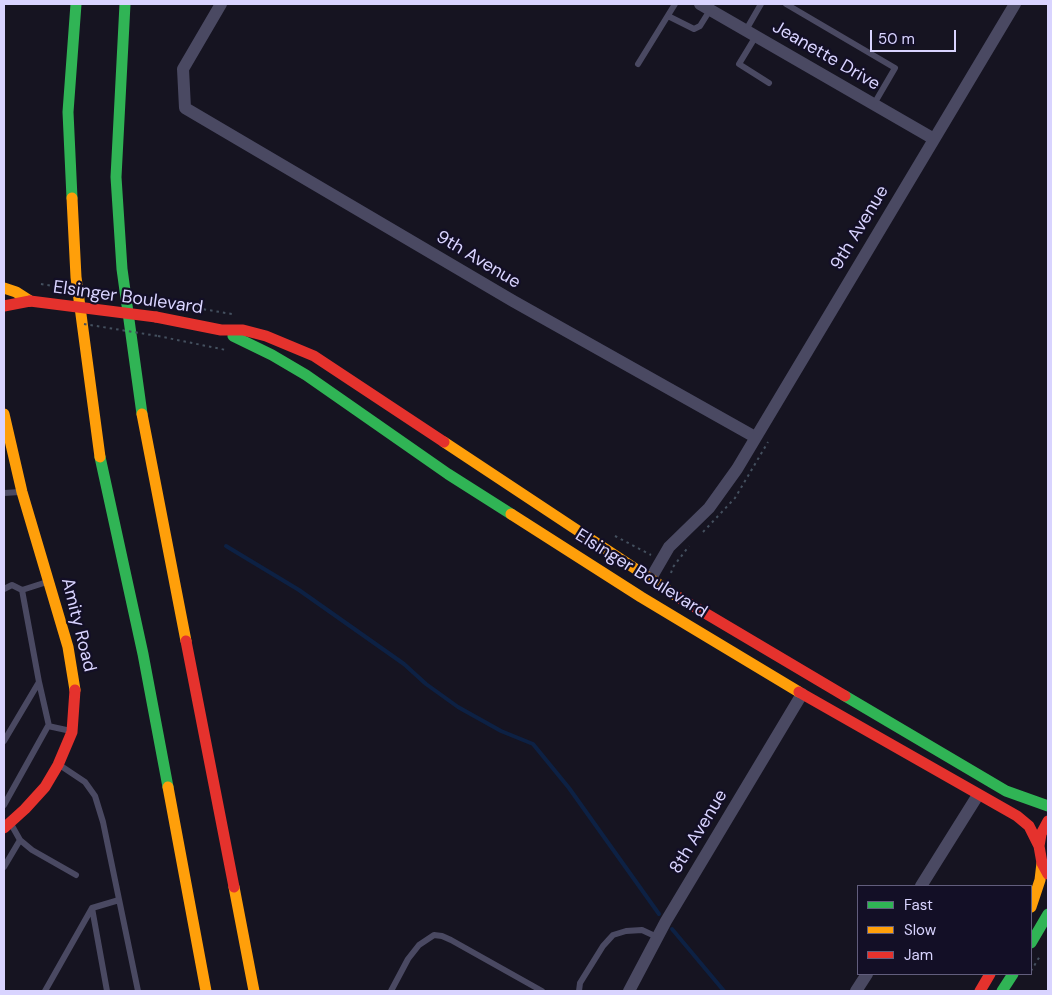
<!DOCTYPE html>
<html>
<head>
<meta charset="utf-8">
<style>
  body { margin:0 }
  #map { position:relative; width:1052px; height:995px; overflow:hidden; background:#161421; font-family:"DM Sans",sans-serif }
  canvas { display:block }
  .frame { position:absolute; inset:0; border:5px solid #d9d4ff; pointer-events:none }
  .legend { position:absolute; left:857px; top:885px; width:175px; height:90px; box-sizing:border-box; background:#130f26; border:1px solid #625e7d; margin:0; padding:6px 9px; list-style:none; font-size:15px; color:#d9d4ff }
  .legend li { display:flex; align-items:center; gap:10px; height:25px }
  .legend b { width:25px; border:1px solid #625e7d }
  .scale { position:absolute; left:870px; top:30px; width:86px; height:22px; box-sizing:border-box; border:2px solid #d9d4ff; border-top:0; padding-left:6px; font-size:15px; line-height:18px; white-space:nowrap; color:#d9d4ff; -webkit-text-stroke:4px #130f26; paint-order:stroke }
</style>
</head>
<body>
<div id="map">
<canvas width="1052" height="995"></canvas>
<div class="frame"></div>
<ul class="legend">
<li><b style="height:6px;background:#30b455"></b>Fast</li>
<li><b style="height:6px;background:#ff9f0a"></b>Slow</li>
<li><b style="height:6px;background:#e5322d"></b>Jam</li>
</ul>
<div class="scale">50 m</div>
</div>
<script>
const c = document.querySelector('canvas').getContext('2d');
c.lineJoin = 'round';
const shape = rows => new Path2D(rows.map(r => 'M' + r).join(''));
function trace(path, color, width, dash) { c.strokeStyle = color; c.lineWidth = width; c.lineCap = dash ? 'butt' : 'round'; c.setLineDash(dash || []); c.stroke(path); }
function drawText(font, color, halo, rows, align = 'center') {
  c.font = font + ' "DM Sans",sans-serif'; c.lineWidth = 4.5; c.setLineDash([]); c.textBaseline = 'middle'; c.strokeStyle = halo; c.fillStyle = color; for (const [text, x, y, turn = 0] of rows) {
    c.save(); c.translate(x, y); c.rotate((+turn || 0) * Math.PI / 180); c.textAlign = isNaN(turn) ? turn : align; if (halo) c.strokeText(text, 0, 0); c.fillText(text, 0, 0); c.restore();
  }
}
trace(shape([
  [226,546,299,590,404,664,426,684,458,707,501,731,533,744,569,788,659,914],
  [672,929,724,991]
]), '#0d2144', 4);
trace(shape([
  [178,305,232,314],
  [158,336,226,350],
  [703,532,735,498,768,442],
  [615,536,651,555],
  [671,573,673,567,689,546],
  [1031,971,1040,956]
]), '#44505f', 2, [2.5, 4]);
trace(shape([
  [786,4,895,68,874,104],
  [668,16,694,29,700,26,710,10],
  [746,30,761,4],
  [756,36,739,64,769,83],
  [638,64,675,4],
  [4,493,20,492],
  [4,589,12,585,22,590,39,682,4,741],
  [22,590,47,582],
  [39,682,49,726],
  [61,766,85,782,95,796,103,822,138,991],
  [4,805,48,726,71,731],
  [11,824,20,840,32,850,76,875],
  [4,867,20,840],
  [92,908,107,991],
  [45,991,92,908,119,900],
  [391,991,408,959,419,945,434,935,442,936,451,940,542,991],
  [579,991,580,983,603,946,613,935,626,931,642,930,657,937]
]), '#4a4962', 6);
trace(shape([
  [221,4,183,69,185,108,513,301,755,437],
  [700,4,934,139],
  [651,578,669,547,709,508,737,469,1015,4],
  [921,886,978,795],
  [629,991,666,921,802,694],
  [856,991,867,974]
]), '#4a4962', 12);
trace(shape([
  [125,4,116,177,122,269,142,414],
  [72,198,68,112,76,4],
  [233,336,272,355,306,375,448,474,511,514],
  [100,457,143,654,168,787],
  [845,696,1006,791,1048,806],
  [1031,943,1048,914],
  [1002,991,1013,974]
]), '#30b455', 11);
trace(shape([
  [72,198,76,277,100,457],
  [4,288,16,292,30,301],
  [4,414,22,492,68,647,75,690],
  [142,414,186,641],
  [444,442,678,597],
  [511,514,641,597,799,692],
  [168,787,206,991],
  [234,887,254,991],
  [1031,907,1040,880,1042,863]
]), '#ff9f0a', 11);
trace(shape([
  [4,306,30,301],
  [156,317,221,330,243,330,266,336,314,356,444,442],
  [678,597,845,696],
  [186,641,234,887],
  [799,692,1017,816,1029,826,1039,846],
  [1048,821,1041,834,1039,846,1042,863,1048,874],
  [4,828,25,809,45,787,58,765,72,732,75,690],
  [980,991,990,974]
]), '#e5322d', 11);
trace(shape([
  [41,284,82,291],
  [84,324,158,336]
]), '#44505f', 2, [2.5, 4]);
trace(shape([
  [30,301,156,317]
]), '#e5322d', 11);
drawText('18px', '#d9d4ff', '#130f26', [
  ["Jeanette Drive",826,56,30],
  ["9th Avenue",860,228,-59],
  ["9th Avenue",478,260,31],
  ["Elsinger Boulevard",128,298,8],
  ["Elsinger Boulevard",641,574,32],
  ["Amity Road",78,625,76],
  ["8th Avenue",699,832,-59]
]);
</script>
</body>
</html>
